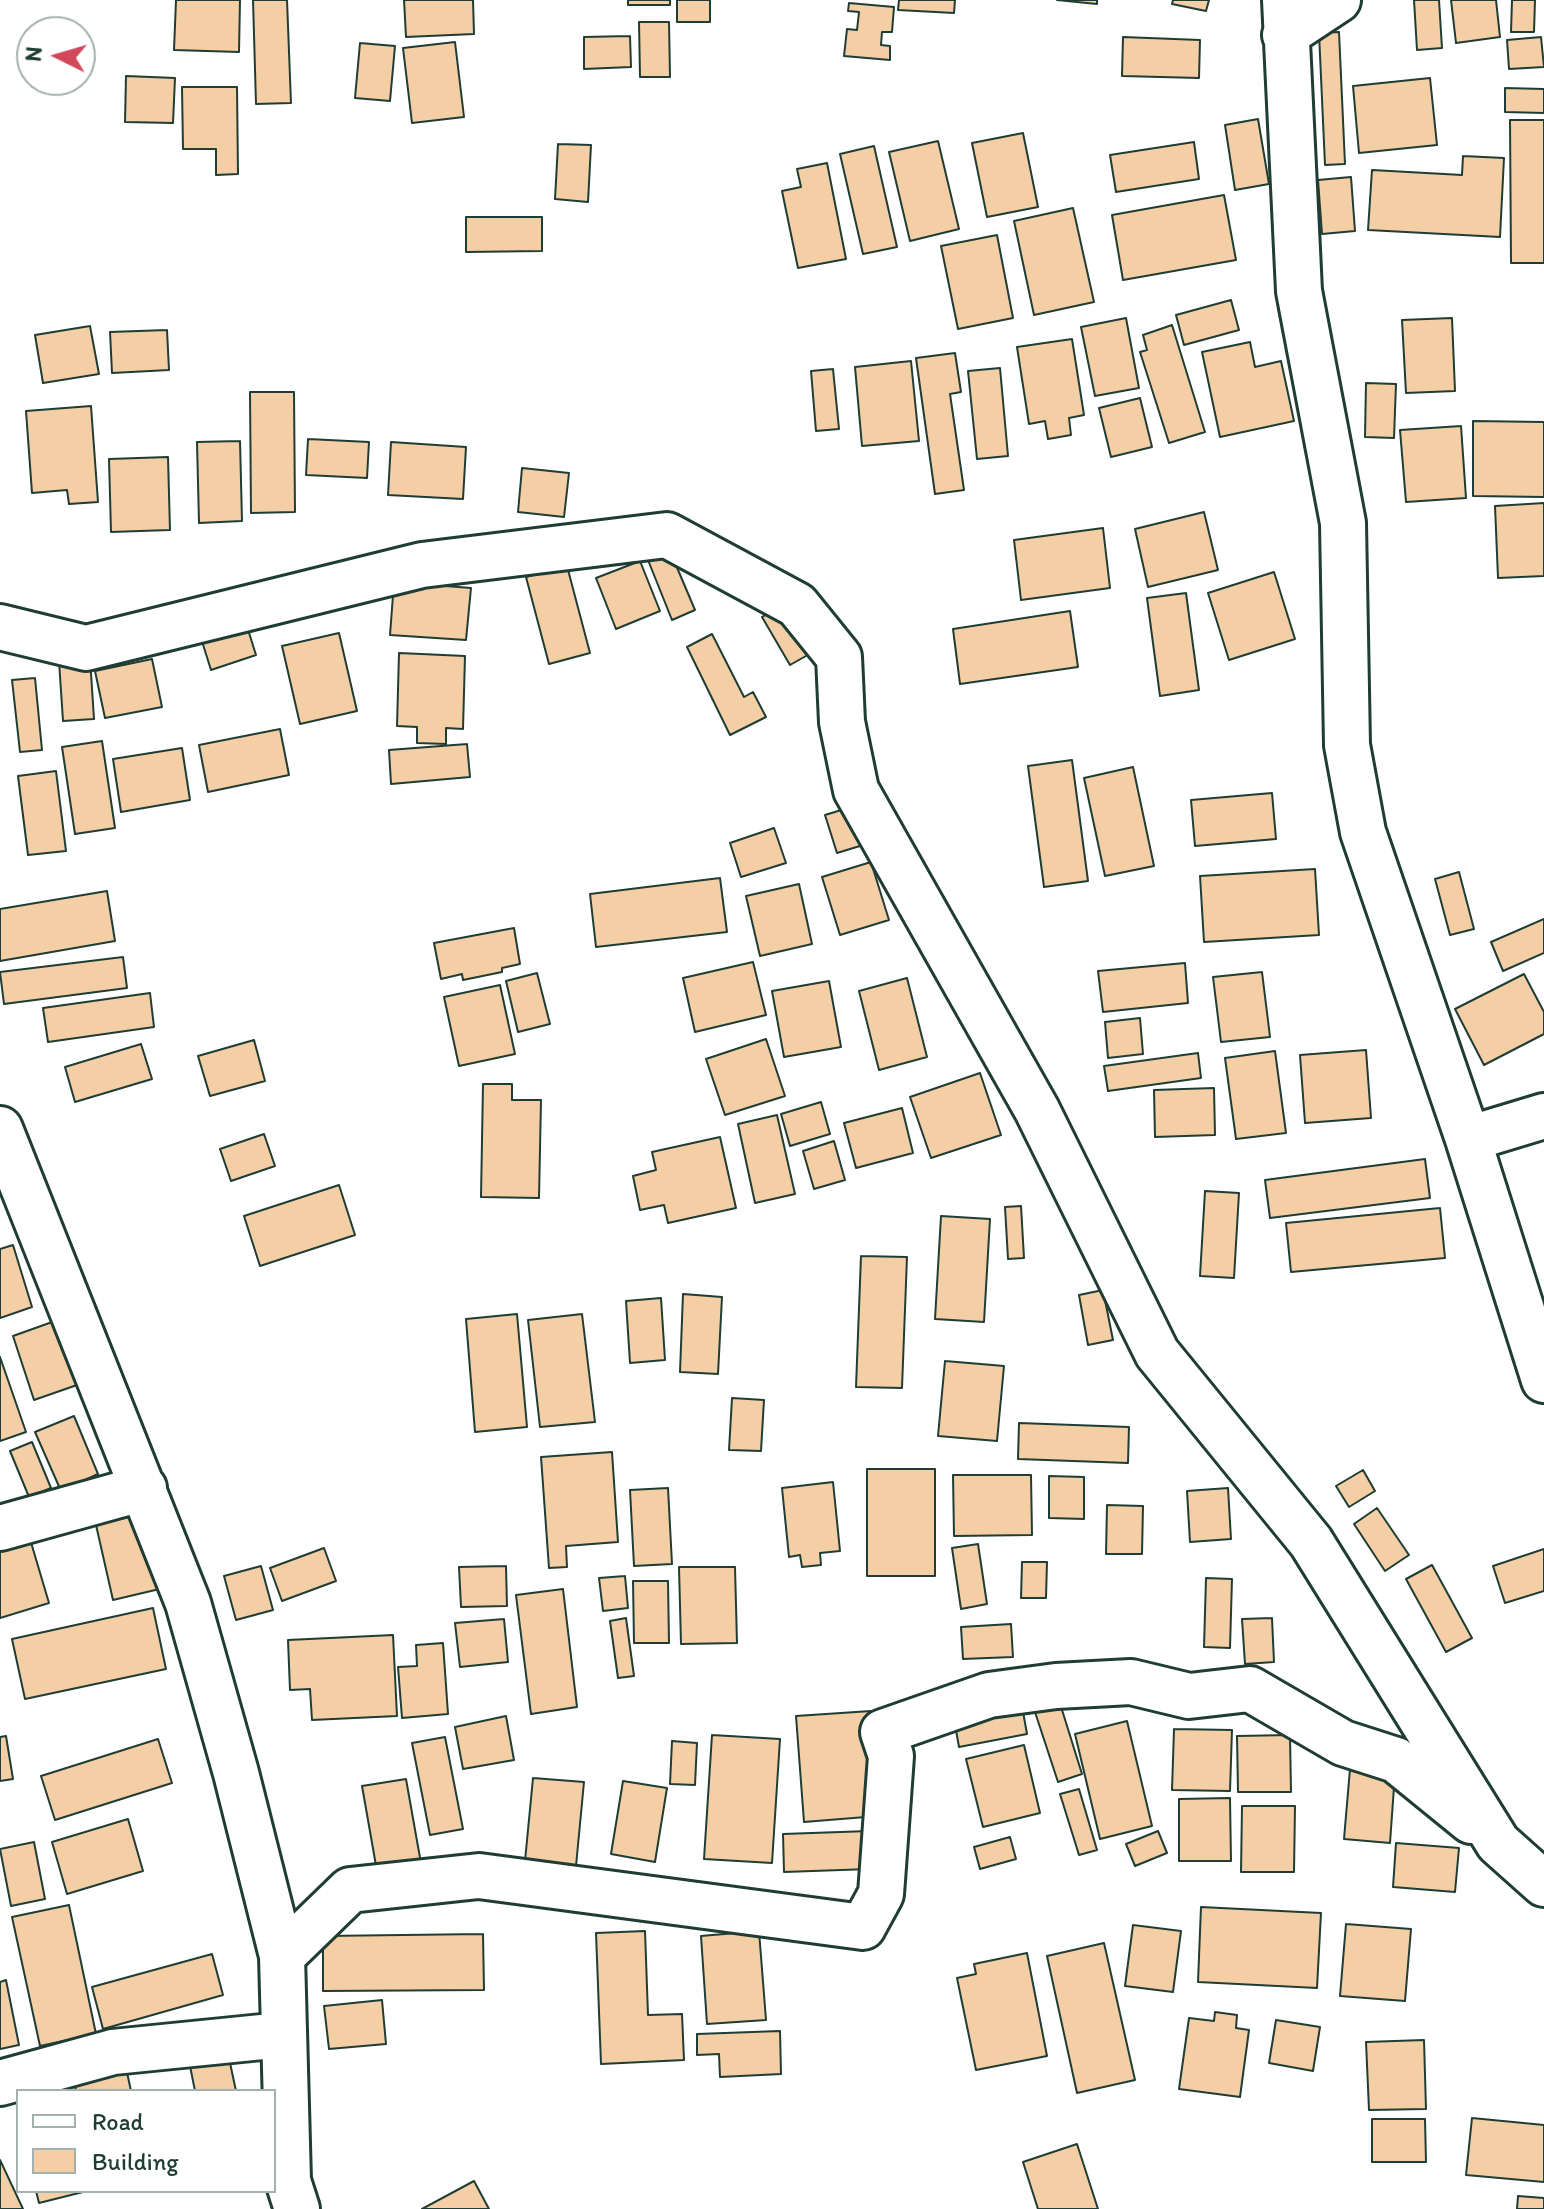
<!DOCTYPE html>
<html>
<head>
<meta charset="utf-8">
<style>
  body { margin:0 }
  #map { position:relative; width:1544px; height:2209px; overflow:hidden; background:#fff; font-family:Itim,sans-serif }
  canvas { display:block }
  .legend { position:absolute; left:16px; top:2089px; width:260px; height:104px; box-sizing:border-box; background:#fff; border:2px solid #a5b1ae; margin:0; padding:10px 14px; list-style:none; font-size:24px; color:#1f3d34 }
  .legend li { display:flex; align-items:center; gap:16px; height:40px }
  .legend b { width:40px; border:2px solid #a5b1ae }
  .north { position:absolute; left:16px; top:16px; width:80px; height:80px; box-sizing:border-box; background:#fff; border:2px solid #a5b1ae; border-radius:50%; rotate:275deg; font-size:22px; font-weight:700; line-height:32px; text-align:center; color:#1f3d34 }
  .north::after { content:''; display:block; margin:auto; width:28px; height:36px; background:#d1495b; clip-path:polygon(50% 0,100% 100%,50% 72%,0 100%) }
</style>
</head>
<body>
<div id="map">
<canvas width="1544" height="2209"></canvas>
<ul class="legend">
<li><b style="height:10px;background:#fff"></b>Road</li>
<li><b style="height:22px;background:#f4cea4"></b>Building</li>
</ul>
<div class="north">N</div>
</div>
<script>
const c = document.querySelector('canvas').getContext('2d');
c.lineJoin = 'round';
function paint(path, color) { c.fillStyle = color; c.fill(path, 'evenodd'); }
const shape = rows => new Path2D(rows.map(r => 'M' + r).join(''));
function trace(path, color, width, dash) { c.strokeStyle = color; c.lineWidth = width; c.lineCap = dash ? 'butt' : 'round'; c.setLineDash(dash || []); c.stroke(path); }
const building = shape([
  [176,0,240,0,239,52,174,50,176,0],
  [253,0,287,0,291,103,256,104,253,0],
  [404,0,473,0,474,34,406,37,404,0],
  [628,0,670,0,670,5,628,5,628,0],
  [677,0,710,0,710,22,677,22,677,0],
  [899,0,955,0,954,13,898,10,899,0],
  [1057,0,1097,0,1097,4,1057,0],
  [1173,0,1209,0,1206,11,1172,4,1173,0],
  [1414,0,1439,0,1442,48,1417,50,1414,0],
  [1451,0,1496,0,1500,37,1456,43,1451,0],
  [1512,0,1535,0,1534,32,1511,32,1512,0],
  [849,3,894,7,892,32,882,32,881,45,890,46,890,60,844,56,847,29,857,30,859,12,848,11,849,3],
  [639,22,669,22,670,77,640,77,639,22],
  [1339,32,1345,164,1325,165,1319,33,1339,32],
  [630,36,631,67,584,69,584,37,630,36],
  [1123,37,1200,40,1199,78,1122,76,1123,37],
  [1541,37,1544,67,1509,69,1507,40,1541,37],
  [455,42,464,117,412,123,403,48,455,42],
  [360,43,395,46,390,101,355,98,360,43],
  [126,76,175,78,173,123,125,122,126,76],
  [1430,78,1437,145,1359,153,1353,86,1430,78],
  [182,87,237,87,238,174,216,175,216,149,183,149,182,87],
  [1505,88,1544,89,1544,113,1505,112,1505,88],
  [1258,119,1269,184,1235,190,1225,125,1258,119],
  [1510,120,1544,120,1544,263,1511,263,1510,120],
  [1023,133,1038,207,987,217,972,143,1023,133],
  [938,141,959,229,910,241,889,152,938,141],
  [1194,142,1199,179,1116,192,1110,155,1194,142],
  [558,144,591,145,588,202,555,199,558,144],
  [874,146,897,247,863,254,840,154,874,146],
  [1463,156,1504,158,1500,237,1368,230,1372,170,1462,175,1463,156],
  [827,163,846,259,798,268,782,191,801,187,797,169,827,163],
  [1351,177,1355,231,1322,234,1318,180,1351,177],
  [1224,195,1236,260,1123,280,1112,215,1224,195],
  [1073,208,1094,302,1034,315,1014,221,1073,208],
  [466,217,542,217,542,251,466,252,466,217],
  [997,235,1013,318,958,329,941,246,997,235],
  [1231,300,1239,330,1184,345,1176,315,1231,300],
  [1126,318,1139,388,1095,396,1081,327,1126,318],
  [1452,318,1455,391,1406,393,1402,320,1452,318],
  [1172,325,1205,432,1169,443,1140,352,1147,350,1143,335,1172,325],
  [90,326,99,374,43,383,35,335,90,326],
  [167,330,169,370,112,373,110,332,167,330],
  [1072,339,1084,415,1069,418,1071,435,1048,439,1045,421,1029,424,1017,347,1072,339],
  [1250,342,1255,367,1281,361,1294,421,1220,437,1202,352,1250,342],
  [955,353,961,392,950,394,964,490,935,494,916,358,955,353],
  [911,361,919,441,862,446,855,367,911,361],
  [1000,368,1008,456,977,459,968,371,1000,368],
  [833,369,839,429,816,431,811,371,833,369],
  [1366,383,1396,384,1394,438,1365,437,1366,383],
  [250,392,294,392,295,512,251,513,250,392],
  [1140,398,1152,447,1111,457,1099,408,1140,398],
  [91,406,98,502,69,504,67,490,32,493,26,411,91,406],
  [1473,421,1544,422,1544,497,1473,496,1473,421],
  [1461,426,1466,498,1406,502,1400,430,1461,426],
  [308,439,369,442,367,478,306,475,308,439],
  [240,441,242,521,199,523,197,442,240,441],
  [391,442,466,447,463,499,388,495,391,442],
  [168,457,170,530,111,532,109,459,168,457],
  [522,468,569,473,564,517,518,512,522,468],
  [1544,503,1544,576,1498,578,1495,506,1544,503],
  [1204,512,1218,570,1148,587,1135,529,1204,512],
  [1103,528,1110,588,1021,600,1014,540,1103,528],
  [670,551,695,610,672,620,648,560,670,551],
  [640,561,660,611,616,629,596,578,640,561],
  [567,566,590,653,549,664,526,577,567,566],
  [1274,572,1295,639,1229,660,1208,593,1274,572],
  [394,582,471,588,466,640,390,635,394,582],
  [1186,593,1199,690,1160,696,1147,598,1186,593],
  [785,603,813,652,790,665,762,617,785,603],
  [1070,611,1078,667,960,684,953,629,1070,611],
  [245,620,256,655,211,670,200,635,245,620],
  [339,633,357,711,300,724,282,646,339,633],
  [712,634,744,697,753,692,766,717,730,735,687,647,712,634],
  [399,653,465,656,463,729,446,728,446,744,417,743,417,727,397,726,399,653],
  [90,658,94,719,63,721,59,661,90,658],
  [152,659,162,707,105,718,95,671,152,659],
  [35,678,42,750,20,752,12,680,35,678],
  [280,729,289,775,208,792,199,745,280,729],
  [102,741,115,828,75,834,62,747,102,741],
  [467,744,470,777,391,784,389,750,467,744],
  [182,748,190,800,121,812,113,759,182,748],
  [1072,760,1088,881,1044,887,1028,766,1072,760],
  [1133,767,1154,866,1105,876,1084,778,1133,767],
  [56,771,66,851,28,855,18,776,56,771],
  [1272,793,1276,839,1195,846,1191,800,1272,793],
  [861,804,873,842,837,853,825,815,861,804],
  [774,828,786,863,741,877,730,843,774,828],
  [871,862,889,920,840,935,822,877,871,862],
  [1315,869,1319,935,1204,942,1200,876,1315,869],
  [1459,872,1474,929,1450,935,1435,879,1459,872],
  [720,878,727,932,596,947,590,894,720,878],
  [799,884,812,944,760,956,746,896,799,884],
  [107,891,115,941,0,961,0,909,107,891],
  [1544,919,1544,953,1503,971,1491,942,1544,919],
  [514,928,520,964,502,968,502,972,463,980,462,974,441,979,434,943,514,928],
  [123,957,127,988,4,1004,0,972,123,957],
  [753,962,766,1015,695,1032,683,978,753,962],
  [1185,963,1188,1003,1103,1012,1098,971,1185,963],
  [1262,972,1270,1037,1221,1042,1213,977,1262,972],
  [537,973,550,1024,518,1032,506,981,537,973],
  [1524,974,1544,1012,1544,1034,1484,1065,1455,1009,1524,974],
  [907,978,927,1057,879,1070,859,991,907,978],
  [829,981,841,1047,784,1057,772,991,829,981],
  [500,985,515,1054,459,1066,444,997,500,985],
  [150,993,154,1027,48,1042,43,1008,150,993],
  [1140,1018,1143,1054,1108,1058,1105,1022,1140,1018],
  [766,1039,785,1096,725,1115,706,1059,766,1039],
  [254,1040,265,1081,210,1096,198,1056,254,1040],
  [141,1044,152,1079,75,1102,65,1067,141,1044],
  [1366,1050,1371,1118,1305,1123,1300,1055,1366,1050],
  [1275,1051,1286,1133,1236,1139,1225,1058,1275,1051],
  [1198,1053,1201,1078,1108,1091,1104,1066,1198,1053],
  [980,1073,1001,1135,931,1158,910,1097,980,1073],
  [483,1084,512,1084,512,1100,541,1100,539,1198,481,1197,483,1084],
  [1214,1088,1215,1135,1155,1137,1154,1090,1214,1088],
  [821,1102,830,1134,790,1146,781,1114,821,1102],
  [902,1108,913,1153,856,1168,844,1123,902,1108],
  [777,1115,795,1194,755,1203,738,1124,777,1115],
  [264,1134,275,1166,231,1181,220,1149,264,1134],
  [720,1137,736,1208,668,1223,664,1205,640,1210,633,1176,656,1170,652,1152,720,1137],
  [834,1141,845,1180,814,1189,803,1151,834,1141],
  [1425,1159,1430,1198,1270,1218,1265,1180,1425,1159],
  [339,1185,355,1235,260,1266,244,1216,339,1185],
  [1205,1191,1239,1193,1234,1278,1200,1276,1205,1191],
  [1021,1206,1024,1258,1008,1259,1005,1207,1021,1206],
  [1440,1208,1445,1258,1291,1272,1286,1223,1440,1208],
  [941,1216,990,1219,984,1322,935,1319,941,1216],
  [13,1245,32,1307,0,1318,0,1249,13,1245],
  [861,1256,907,1257,902,1388,856,1387,861,1256],
  [1103,1290,1113,1340,1088,1345,1079,1295,1103,1290],
  [683,1294,722,1297,718,1374,680,1372,683,1294],
  [661,1298,665,1360,630,1363,626,1301,661,1298],
  [517,1314,527,1427,475,1432,466,1319,517,1314],
  [582,1314,595,1422,540,1427,528,1320,582,1314],
  [55,1321,77,1385,34,1400,13,1336,55,1321],
  [0,1357,26,1432,0,1441,0,1357],
  [945,1361,1004,1366,997,1441,938,1436,945,1361],
  [732,1398,764,1400,761,1451,729,1450,732,1398],
  [74,1416,98,1474,61,1491,35,1432,74,1416],
  [1019,1423,1129,1427,1128,1463,1018,1459,1019,1423],
  [32,1442,51,1488,29,1497,10,1451,32,1442],
  [612,1452,618,1542,566,1546,567,1567,549,1568,541,1457,612,1452],
  [867,1469,935,1469,935,1576,867,1576,867,1469],
  [1363,1470,1375,1491,1349,1507,1336,1486,1363,1470],
  [953,1475,1031,1475,1032,1535,954,1536,953,1475],
  [1049,1476,1084,1477,1084,1519,1049,1518,1049,1476],
  [833,1482,840,1551,820,1553,821,1565,802,1567,800,1555,789,1557,782,1488,833,1482],
  [668,1488,672,1564,634,1566,630,1490,668,1488],
  [1228,1488,1231,1539,1190,1542,1187,1491,1228,1488],
  [1107,1505,1143,1506,1142,1554,1106,1554,1107,1505],
  [1377,1508,1409,1555,1385,1571,1354,1524,1377,1508],
  [150,1512,168,1587,113,1600,96,1525,150,1512],
  [30,1539,49,1603,0,1618,0,1548,30,1539],
  [978,1544,987,1604,961,1609,952,1548,978,1544],
  [324,1548,336,1581,282,1601,270,1568,324,1548],
  [1544,1549,1544,1591,1505,1603,1493,1566,1544,1549],
  [1022,1562,1047,1562,1046,1598,1021,1598,1022,1562],
  [1432,1565,1472,1638,1446,1652,1406,1579,1432,1565],
  [261,1566,273,1610,236,1620,224,1576,261,1566],
  [506,1566,507,1606,461,1607,459,1567,506,1566],
  [679,1567,735,1567,737,1643,681,1644,679,1567],
  [625,1576,628,1608,603,1611,599,1578,625,1576],
  [1206,1578,1232,1579,1230,1648,1204,1647,1206,1578],
  [633,1581,668,1581,669,1643,634,1643,633,1581],
  [563,1589,577,1707,531,1714,516,1595,563,1589],
  [153,1608,166,1669,25,1699,12,1639,153,1608],
  [626,1618,634,1676,618,1678,610,1621,626,1618],
  [1272,1618,1274,1662,1245,1664,1242,1619,1272,1618],
  [504,1619,508,1662,460,1667,455,1623,504,1619],
  [1011,1624,1013,1657,963,1659,961,1627,1011,1624],
  [393,1635,397,1716,312,1720,310,1689,290,1690,288,1640,393,1635],
  [443,1643,448,1714,402,1718,398,1667,417,1666,416,1645,443,1643],
  [1058,1697,1082,1774,1058,1782,1033,1706,1058,1697],
  [1022,1706,1027,1734,959,1747,954,1719,1022,1706],
  [871,1711,878,1816,804,1822,796,1716,871,1711],
  [506,1716,514,1760,463,1769,455,1727,506,1716],
  [1127,1721,1152,1826,1100,1839,1075,1734,1127,1721],
  [1174,1729,1232,1730,1230,1791,1172,1790,1174,1729],
  [712,1735,780,1739,772,1863,704,1859,712,1735],
  [1290,1735,1291,1792,1238,1792,1237,1736,1290,1735],
  [6,1736,13,1779,0,1781,0,1737,6,1736],
  [445,1737,463,1829,430,1835,412,1743,445,1737],
  [158,1739,172,1783,55,1820,41,1776,158,1739],
  [672,1741,697,1743,695,1785,670,1784,672,1741],
  [1024,1745,1040,1813,983,1827,966,1759,1024,1745],
  [1350,1769,1395,1773,1390,1843,1344,1839,1350,1769],
  [533,1778,584,1782,576,1866,525,1861,533,1778],
  [406,1779,422,1869,378,1877,362,1786,406,1779],
  [623,1781,667,1788,655,1862,611,1854,623,1781],
  [1079,1789,1097,1850,1079,1855,1060,1794,1079,1789],
  [1230,1798,1231,1861,1179,1861,1179,1799,1230,1798],
  [1242,1806,1295,1806,1294,1872,1241,1872,1242,1806],
  [128,1819,143,1871,67,1894,52,1842,128,1819],
  [869,1831,870,1869,784,1872,783,1834,869,1831],
  [1158,1831,1167,1853,1135,1866,1126,1844,1158,1831],
  [1010,1837,1016,1859,980,1869,974,1847,1010,1837],
  [34,1842,45,1899,11,1906,0,1849,34,1842],
  [1396,1843,1459,1848,1455,1892,1393,1887,1396,1843],
  [69,1905,96,2034,40,2046,12,1917,69,1905],
  [1201,1907,1321,1913,1317,1988,1198,1982,1201,1907],
  [1346,1924,1411,1929,1405,2001,1340,1996,1346,1924],
  [1133,1925,1181,1931,1173,1992,1125,1986,1133,1925],
  [645,1931,648,2015,682,2014,684,2060,601,2064,596,1933,645,1931],
  [759,1931,766,2020,707,2024,701,1936,759,1931],
  [483,1934,484,1990,323,1991,323,1936,483,1934],
  [1104,1943,1135,2080,1077,2093,1047,1956,1104,1943],
  [1027,1953,1047,2056,976,2070,957,1978,976,1974,974,1964,1027,1953],
  [212,1954,223,1995,103,2029,92,1987,212,1954],
  [6,1980,19,2045,0,2049,0,1982,6,1980],
  [382,2000,386,2044,329,2049,324,2006,382,2000],
  [1215,2012,1237,2015,1236,2028,1249,2030,1240,2097,1179,2089,1189,2018,1214,2021,1215,2012],
  [1276,2020,1320,2027,1313,2071,1269,2063,1276,2020],
  [780,2031,781,2074,720,2077,719,2054,697,2055,697,2034,780,2031],
  [1424,2040,1426,2109,1369,2110,1366,2042,1424,2040],
  [229,2058,236,2091,195,2091,190,2066,229,2058],
  [125,2063,131,2091,76,2091,73,2076,125,2063],
  [1472,2118,1544,2125,1544,2182,1466,2175,1472,2118],
  [1372,2119,1425,2119,1426,2162,1372,2162,1372,2119],
  [1077,2144,1098,2209,1038,2209,1023,2162,1077,2144],
  [0,2160,23,2209,0,2209,0,2160],
  [474,2181,489,2209,422,2209,474,2181],
  [36,2191,87,2191,39,2203,36,2191],
  [1518,2196,1544,2198,1544,2209,1517,2209,1518,2196]
]);
paint(building, '#f4cea4');
trace(building, '#1f3d34', 2);
const minor = shape([
  [1285,0,1299,291,1343,523,1347,745,1363,832,1468,1139,1544,1380],
  [1285,35,1338,0],
  [0,627,86,648,422,565,667,535,797,605,839,657,842,722,856,790,1037,1110,1157,1353,1311,1542,1498,1843,1544,1884],
  [0,1129,188,1603,236,1773,282,1956,288,2181,297,2209],
  [1468,1139,1544,1116],
  [0,1528,144,1488],
  [282,1956,350,1890,479,1876,863,1927,881,1894,891,1756,883,1732,989,1695,1056,1686,1131,1682,1189,1696,1250,1689,1343,1743,1396,1760,1471,1821],
  [0,2083,113,2052,282,2035]
]);
trace(minor, '#1f3d34', 50);
trace(minor, '#fff', 44);
</script>
</body>
</html>
